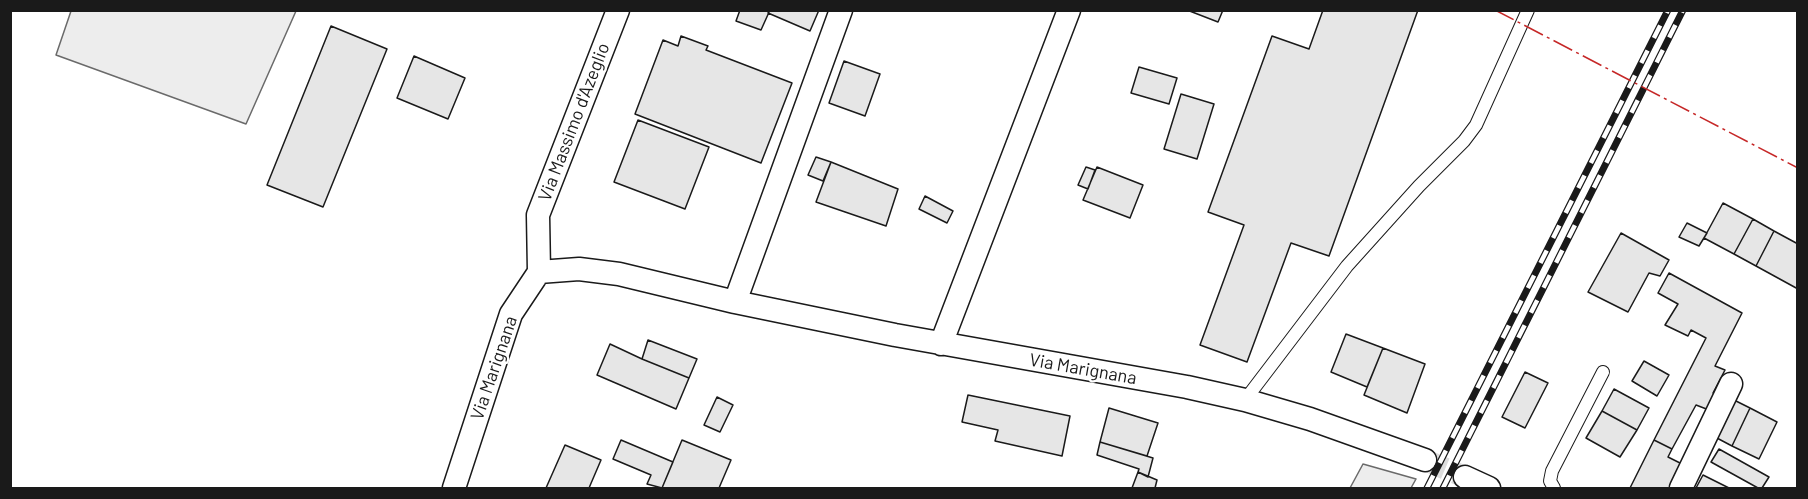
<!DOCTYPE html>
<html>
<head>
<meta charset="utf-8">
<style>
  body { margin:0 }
  #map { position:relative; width:1808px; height:499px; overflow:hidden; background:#fff; font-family:Barlow,sans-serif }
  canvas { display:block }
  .frame { position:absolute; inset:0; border:12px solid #1a1a1a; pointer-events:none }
</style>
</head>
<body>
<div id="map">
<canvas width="1808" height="499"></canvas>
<div class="frame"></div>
</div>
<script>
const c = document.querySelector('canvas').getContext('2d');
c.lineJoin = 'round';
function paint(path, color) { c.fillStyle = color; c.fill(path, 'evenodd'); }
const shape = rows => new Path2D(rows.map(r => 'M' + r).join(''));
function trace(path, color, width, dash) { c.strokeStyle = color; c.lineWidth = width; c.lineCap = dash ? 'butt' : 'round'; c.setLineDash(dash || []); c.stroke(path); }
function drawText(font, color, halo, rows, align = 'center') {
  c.font = font + ' Barlow,sans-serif'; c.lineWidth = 4.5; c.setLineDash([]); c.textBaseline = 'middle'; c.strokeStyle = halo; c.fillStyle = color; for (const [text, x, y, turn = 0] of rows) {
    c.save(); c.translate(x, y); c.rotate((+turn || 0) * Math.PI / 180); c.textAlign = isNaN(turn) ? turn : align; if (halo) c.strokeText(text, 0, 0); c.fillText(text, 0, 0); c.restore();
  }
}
const built = shape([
  [71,11,71,10,296,11,246,124,56,55,71,11],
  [1363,464,1416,479,1411,488,1350,488,1363,464]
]);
paint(built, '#ededed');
trace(built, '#6a6a6a', 1.5);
const building = shape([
  [740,10,770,10,761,30,736,21,740,10],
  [770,10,819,10,810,31,768,13,770,10],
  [1187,10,1223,10,1218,22,1187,10],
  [1323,10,1418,10,1329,256,1291,243,1247,362,1200,345,1244,225,1208,212,1272,36,1309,49,1323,10],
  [331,26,387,49,323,207,267,185,331,26],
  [681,36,708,46,706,50,792,83,761,163,635,114,663,40,678,46,681,36],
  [414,56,465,78,448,119,397,98,414,56],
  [844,61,880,74,865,116,829,103,844,61],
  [1139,67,1177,78,1169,104,1131,93,1139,67],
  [1181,94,1214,104,1197,159,1164,149,1181,94],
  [638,120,709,147,685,209,614,182,638,120],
  [816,157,831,162,823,181,808,175,816,157],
  [831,162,898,189,886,226,816,202,831,162],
  [1086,167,1095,170,1088,189,1078,185,1086,167],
  [1097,167,1143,185,1130,218,1083,200,1097,167],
  [925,196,953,211,947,223,919,209,925,196],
  [1723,203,1753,219,1734,254,1704,238,1723,203],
  [1753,219,1774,231,1756,266,1734,254,1753,219],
  [1687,223,1707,233,1699,246,1679,237,1687,223],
  [1774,231,1798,244,1798,289,1756,266,1774,231],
  [1621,233,1669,260,1660,276,1649,273,1628,312,1588,292,1621,233],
  [1669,273,1742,313,1715,366,1725,370,1713,393,1716,395,1709,410,1696,405,1672,449,1654,440,1706,338,1691,330,1688,336,1665,325,1678,304,1658,293,1669,273],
  [1346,334,1383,348,1367,387,1331,372,1346,334],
  [648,340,697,359,689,378,642,359,648,340],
  [610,344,642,359,689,378,676,409,597,375,610,344],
  [1383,348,1425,364,1407,413,1364,395,1383,348],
  [1644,361,1669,375,1657,396,1632,381,1644,361],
  [1525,372,1548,383,1525,428,1502,417,1525,372],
  [1614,389,1649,408,1637,430,1602,411,1614,389],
  [968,395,1070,416,1062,456,995,441,998,430,962,422,968,395],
  [717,397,733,405,720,432,704,425,717,397],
  [1734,400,1750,408,1732,446,1715,437,1734,400],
  [1109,408,1158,423,1147,456,1100,442,1109,408],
  [1750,408,1777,422,1759,459,1732,446,1750,408],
  [1602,411,1637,430,1620,457,1586,438,1602,411],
  [621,440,673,462,662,488,647,484,651,475,613,459,621,440],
  [682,440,731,460,719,488,662,488,682,440],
  [1654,440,1672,449,1668,457,1688,467,1676,488,1630,488,1654,440],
  [1100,442,1153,458,1148,477,1138,472,1139,469,1097,455,1100,442],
  [565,445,601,460,589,488,546,488,565,445],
  [1719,449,1769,477,1762,488,1758,488,1711,462,1719,449],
  [1138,472,1157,480,1155,488,1132,488,1138,472],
  [1703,475,1729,488,1696,488,1703,475]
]);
paint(building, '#e6e6e6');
trace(building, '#1a1a1a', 1.5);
trace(shape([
  [1425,460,1465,477]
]), '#ddd', 22, [22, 11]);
const lane = shape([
  [1245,400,1347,266,1419,186,1464,141,1476,125,1528,10],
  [1554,488,1550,481,1552,471,1603,372]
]);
const street = shape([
  [539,272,538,215,618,10],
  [735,302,841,10],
  [941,344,1069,10],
  [1465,477,1489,488],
  [454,488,511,314,539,272,579,269,619,274,735,302,895,335,1187,387,1245,400,1310,419,1425,460],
  [1681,488,1731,384]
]);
trace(lane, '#1a1a1a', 14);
trace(street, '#1a1a1a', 25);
trace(lane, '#fff', 12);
trace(street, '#fff', 22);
const rail = shape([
  [1427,488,1668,10],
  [1443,488,1683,10]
]);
trace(rail, '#1a1a1a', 7);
trace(rail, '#fff', 4.5, [14]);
trace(shape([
  [1495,10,1798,168]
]), '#c62828', 1.5, [21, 4.5, 3, 4.5]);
drawText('18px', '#1a1a1a', '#fff', [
  ["Via Massimo d'Azeglio",574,122,-69],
  ["Via Marignana",494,368,-71],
  ["Via Marignana",1083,369,10]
]);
</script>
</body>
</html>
